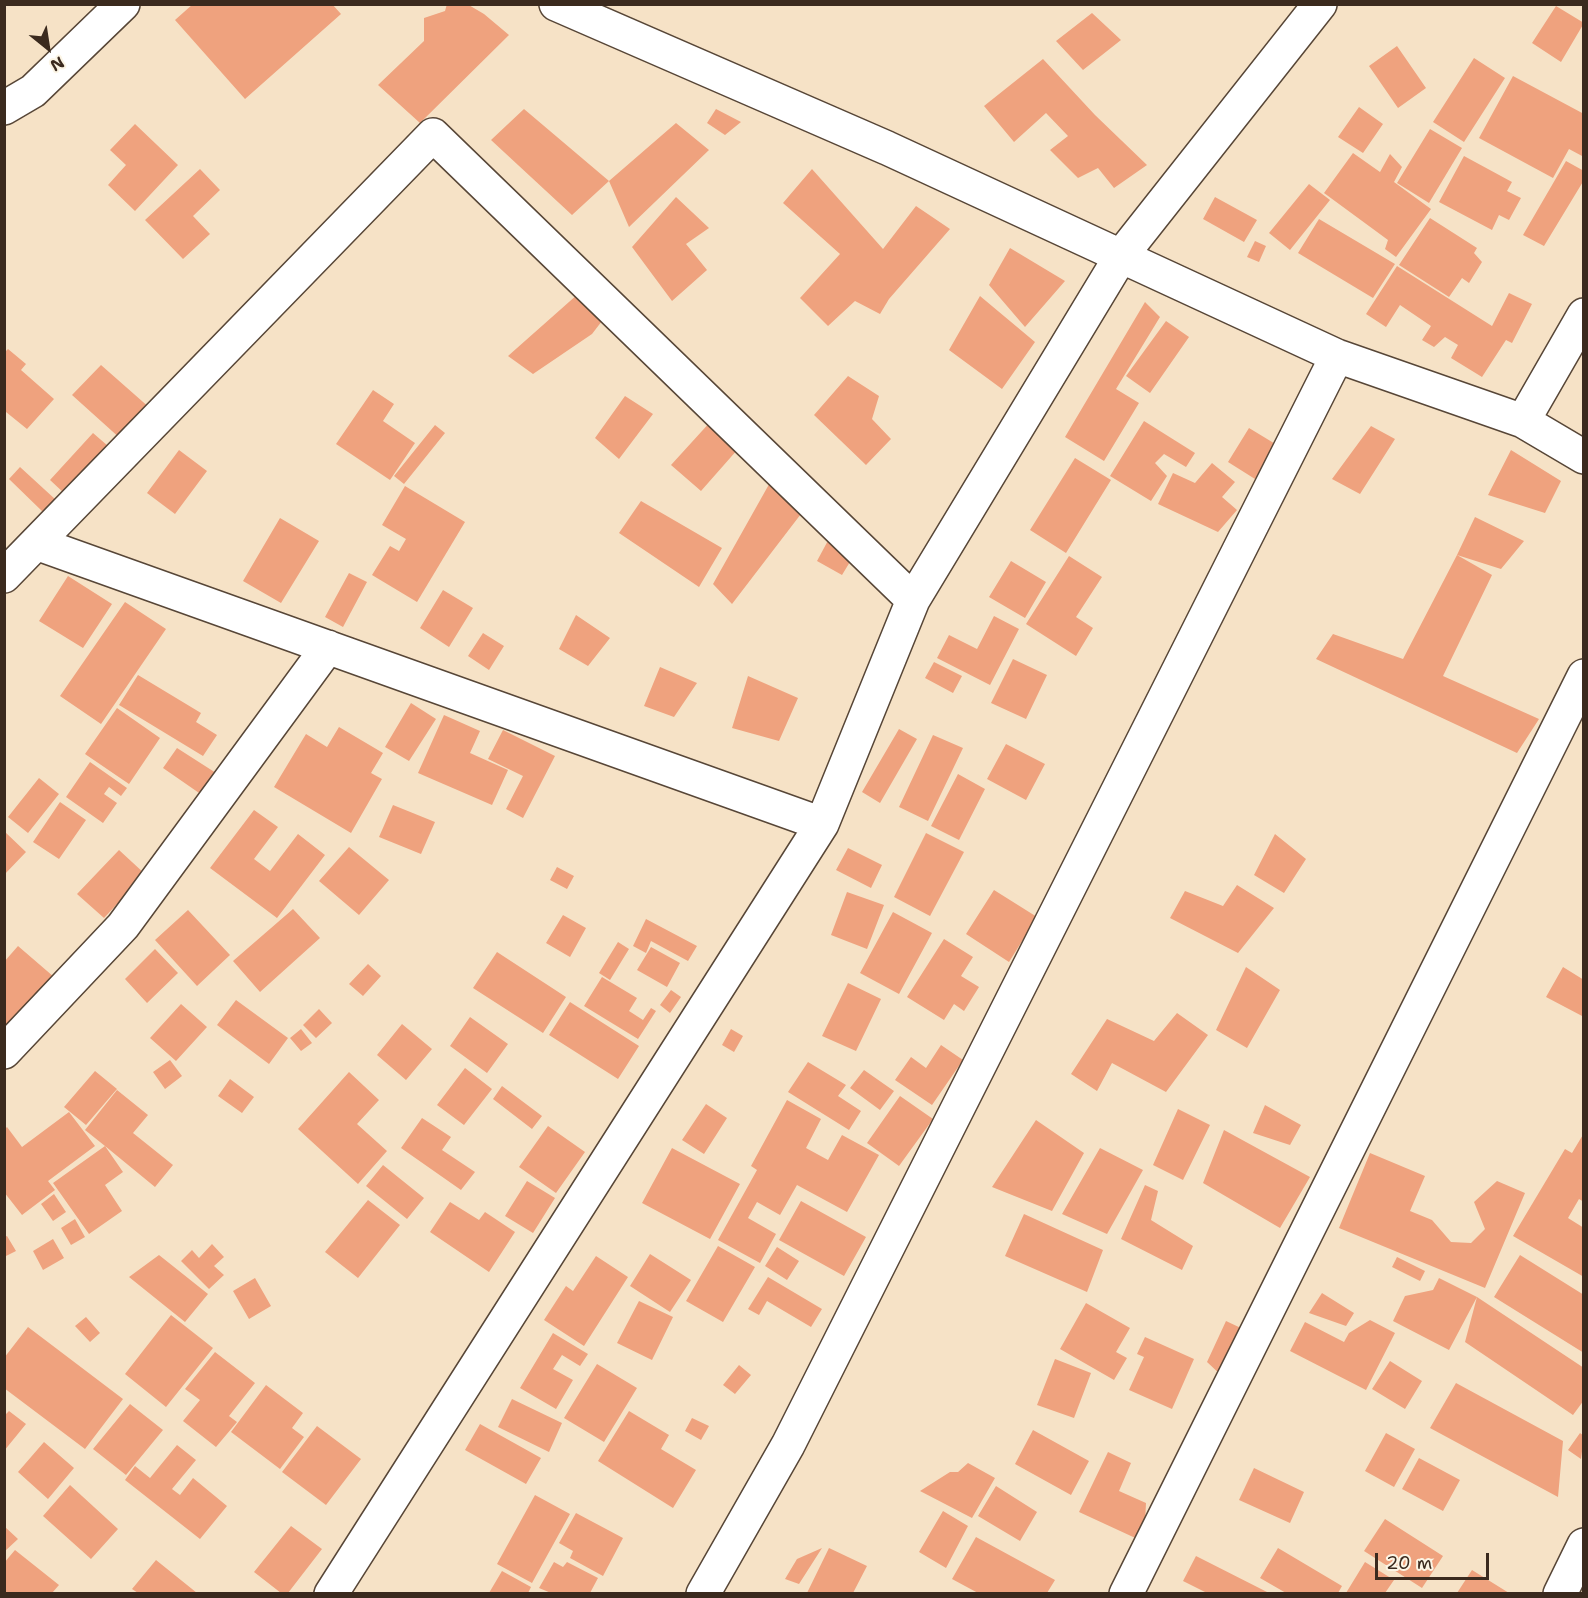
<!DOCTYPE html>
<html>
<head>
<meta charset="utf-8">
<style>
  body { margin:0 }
  #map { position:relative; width:1588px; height:1598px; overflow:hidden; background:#f6e2c6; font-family:"Shantell Sans",sans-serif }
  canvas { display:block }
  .frame { position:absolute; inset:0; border:6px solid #3b2a1e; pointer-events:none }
  .north { position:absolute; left:18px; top:18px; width:60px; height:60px; -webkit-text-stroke:4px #fcf5e5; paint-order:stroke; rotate:150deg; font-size:16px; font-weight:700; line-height:24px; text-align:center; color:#3b2a1e }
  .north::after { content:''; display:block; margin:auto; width:21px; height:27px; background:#3b2a1e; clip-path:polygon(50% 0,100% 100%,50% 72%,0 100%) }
  .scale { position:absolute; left:1375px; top:1553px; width:114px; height:27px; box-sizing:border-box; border:3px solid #3b2a1e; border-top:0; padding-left:8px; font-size:18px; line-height:21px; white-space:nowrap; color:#3b2a1e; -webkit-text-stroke:4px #fcf5e5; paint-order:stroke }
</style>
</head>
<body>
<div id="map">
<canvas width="1588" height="1598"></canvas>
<div class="frame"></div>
<div class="north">N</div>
<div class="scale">20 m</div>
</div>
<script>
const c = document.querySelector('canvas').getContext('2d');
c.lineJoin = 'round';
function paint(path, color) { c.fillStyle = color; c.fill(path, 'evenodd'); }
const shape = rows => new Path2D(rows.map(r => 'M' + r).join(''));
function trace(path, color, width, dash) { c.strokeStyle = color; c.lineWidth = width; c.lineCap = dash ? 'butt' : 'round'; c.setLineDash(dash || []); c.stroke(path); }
paint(shape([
  [193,4,332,4,341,14,245,99,175,20],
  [447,4,467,4,484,14,509,35,420,123,378,85,424,41,424,18,445,11],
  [1556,6,1584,23,1561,62,1532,43],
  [1092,13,1121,40,1083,70,1056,41],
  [1397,46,1426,88,1398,108,1369,66],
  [1474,58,1505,78,1464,142,1433,122],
  [1043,59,1095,115,1147,165,1114,188,1098,168,1078,178,1050,150,1068,136,1046,113,1014,142,984,106],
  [1513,76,1584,114,1584,157,1569,149,1553,178,1479,138],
  [1359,107,1383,124,1363,153,1338,137],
  [524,109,609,181,572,215,491,140],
  [716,109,741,122,725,135,707,123],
  [676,123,709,150,629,227,609,181],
  [135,124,178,165,135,211,108,185,126,165,110,150],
  [1430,129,1462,148,1429,203,1397,183],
  [1353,153,1380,172,1390,154,1402,167,1394,182,1431,209,1396,257,1385,249,1388,240,1324,193],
  [1464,156,1512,182,1507,191,1521,198,1509,220,1499,215,1492,230,1439,202],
  [1566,161,1584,171,1584,180,1544,246,1523,235],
  [200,169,220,190,193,216,210,234,183,259,145,220],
  [812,169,883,249,916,206,950,229,889,299,880,314,855,301,828,326,800,298,840,254,783,203],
  [1309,184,1330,200,1290,250,1269,233],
  [676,197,709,228,686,244,707,270,672,301,632,247],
  [1215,197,1257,220,1244,242,1203,219],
  [1430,218,1477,248,1474,253,1482,262,1469,283,1462,278,1449,297,1399,265],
  [1319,219,1395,264,1373,298,1298,253],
  [1255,241,1266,246,1259,262,1247,257],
  [1010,248,1065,281,1025,327,989,285],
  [1397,266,1492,326,1509,293,1532,304,1512,343,1506,340,1482,377,1451,358,1458,345,1445,337,1434,347,1422,340,1431,326,1400,305,1386,327,1366,314],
  [578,294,612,308,592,334,533,374,508,356],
  [980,296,1035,342,1002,389,949,350],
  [1145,302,1160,317,1116,389,1139,403,1104,461,1065,437],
  [1166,321,1189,337,1150,393,1126,376],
  [8,349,26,364,21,370,54,399,27,429,6,412,4,414,4,353],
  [101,365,151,409,122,440,72,395],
  [848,376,879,396,872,419,891,439,866,465,814,415],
  [373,390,394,404,383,421,415,443,390,480,336,444],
  [625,396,653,414,619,459,595,438],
  [712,420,738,449,701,491,671,465],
  [1144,421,1195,453,1186,467,1164,454,1155,463,1167,476,1151,501,1110,476],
  [435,425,445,433,404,484,394,476],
  [1371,426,1395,439,1360,494,1332,479],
  [1249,428,1277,445,1255,479,1228,462],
  [93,433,108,446,65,494,50,480],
  [179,450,207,471,175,514,147,493],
  [1511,450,1561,481,1545,513,1488,495],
  [1075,458,1111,480,1066,553,1030,530],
  [1212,463,1235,482,1222,497,1237,510,1218,532,1158,504,1173,473,1195,483],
  [20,467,56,500,44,513,9,479],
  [772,479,804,510,732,604,713,584],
  [405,486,465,522,417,602,372,575,390,546,399,551,406,539,382,525],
  [641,501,722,548,699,587,619,533],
  [1475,517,1524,541,1501,569,1457,555],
  [280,518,319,541,281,603,243,581],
  [831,535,859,547,842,575,817,561],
  [1457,555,1492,575,1443,676,1539,719,1517,753,1316,659,1333,634,1403,659],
  [1069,556,1102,577,1076,617,1093,628,1076,656,1026,624],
  [1011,561,1046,582,1025,618,989,597],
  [349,573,367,582,343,627,325,617],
  [68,576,112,604,83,648,39,621],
  [443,590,473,608,449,647,420,628],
  [125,602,166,629,101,724,60,696],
  [576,615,610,638,588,666,559,649],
  [994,616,1019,629,990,685,937,658,949,635,977,649],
  [483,633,504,646,489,670,468,656],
  [1013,659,1047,675,1026,719,991,703],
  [934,662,962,676,953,693,925,678],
  [660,667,697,683,674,717,644,706],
  [138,675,201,713,196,722,217,735,203,756,119,705],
  [748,676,798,698,779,741,732,728],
  [411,703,436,719,409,761,385,747],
  [117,708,160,738,129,784,85,754],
  [444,715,480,731,470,753,508,770,492,805,418,773],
  [339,727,383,753,371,773,382,779,351,833,274,787,306,734,327,747],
  [899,729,917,739,880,803,862,792],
  [503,730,555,756,523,818,506,809,523,776,488,759],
  [933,735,963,748,928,821,899,807],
  [1006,744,1045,764,1026,800,987,779],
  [177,748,216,773,202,795,163,768],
  [90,762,127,788,121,796,109,787,104,794,117,803,103,823,66,797],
  [958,774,985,789,959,840,931,826],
  [39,778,59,794,28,833,8,817],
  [60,802,86,820,59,859,33,842],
  [393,805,435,822,421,854,379,837],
  [254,810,278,827,254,859,270,871,298,834,325,855,277,918,210,868],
  [4,831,26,852,4,875],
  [926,833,964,852,930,916,894,897],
  [1275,834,1306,859,1284,893,1254,875],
  [349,847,389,880,359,915,319,881],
  [848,848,882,865,871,888,836,870],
  [119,850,145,874,104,918,77,894],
  [557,867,574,876,567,889,550,880],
  [1237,885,1274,908,1238,953,1170,918,1185,891,1223,906],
  [994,890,1037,917,1009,962,966,934],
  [847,892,884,905,867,949,831,935],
  [293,909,320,938,260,992,233,961],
  [188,910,230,955,197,986,155,940],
  [893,912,932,933,899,994,860,973],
  [563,915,586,928,570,957,546,943],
  [646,919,697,946,688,961,651,941,646,953,633,946],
  [944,939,973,957,961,976,979,987,964,1011,954,1004,944,1020,907,997],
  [618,942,629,949,610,980,599,973],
  [18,946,54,977,4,1032,4,962],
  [651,947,680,963,667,987,637,970],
  [155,949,178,973,147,1003,125,979],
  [497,952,566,997,543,1033,473,988],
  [368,964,381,976,363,996,349,984],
  [1246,967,1280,990,1247,1048,1216,1030],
  [1563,967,1584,980,1584,1017,1546,997],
  [602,977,637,998,629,1011,643,1020,651,1008,656,1011,638,1039,584,1006],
  [848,983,881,999,856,1051,822,1036],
  [671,990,681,997,670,1013,660,1005],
  [236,1000,288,1038,269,1064,217,1025],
  [570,1002,639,1046,618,1079,549,1035],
  [181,1004,207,1027,176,1061,150,1038],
  [319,1009,332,1023,316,1038,303,1025],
  [1177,1013,1208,1035,1166,1092,1112,1063,1097,1091,1071,1074,1107,1019,1154,1041],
  [470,1017,508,1044,487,1073,450,1046],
  [402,1024,432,1049,406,1080,377,1055],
  [301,1029,312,1043,301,1051,290,1038],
  [731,1029,743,1036,734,1052,722,1045],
  [941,1045,963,1060,932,1105,895,1080,911,1057,926,1068],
  [170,1060,182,1076,165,1089,153,1072],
  [808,1062,846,1085,838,1096,861,1111,849,1130,788,1092],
  [465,1068,492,1089,464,1125,437,1105],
  [864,1070,894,1091,880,1110,850,1088],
  [95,1071,117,1089,86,1125,64,1107],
  [349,1072,379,1100,357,1124,387,1151,358,1184,298,1129],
  [230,1079,254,1097,242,1113,218,1096],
  [502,1086,542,1116,532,1129,493,1099],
  [117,1090,148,1115,133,1133,173,1165,155,1187,105,1146,123,1172,105,1185,122,1211,89,1234,53,1183,105,1146,85,1130],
  [900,1096,933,1119,899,1166,867,1143],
  [787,1100,821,1119,806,1148,828,1160,842,1135,879,1155,847,1212,797,1185,780,1215,757,1202,748,1218,776,1234,760,1263,718,1240,757,1170,751,1166],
  [706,1104,727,1118,704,1154,682,1140],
  [1265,1105,1301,1125,1290,1145,1253,1133],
  [1178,1109,1210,1125,1183,1180,1153,1165],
  [69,1112,95,1146,48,1181,55,1190,22,1215,4,1192,4,1130,7,1127,22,1147],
  [422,1118,451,1137,442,1150,475,1172,461,1190,401,1148],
  [1036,1120,1084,1153,1052,1211,992,1187],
  [548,1126,585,1152,556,1193,519,1167],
  [1224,1130,1310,1177,1280,1228,1203,1183],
  [1584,1133,1584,1202,1579,1199,1568,1218,1584,1228,1584,1277,1513,1236,1565,1149,1572,1153],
  [672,1148,740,1184,710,1239,642,1203],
  [1100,1148,1143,1170,1107,1234,1062,1214],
  [1370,1153,1425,1176,1410,1211,1432,1220,1451,1242,1471,1243,1485,1229,1474,1202,1497,1181,1525,1193,1485,1288,1339,1228],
  [383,1165,424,1198,407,1219,366,1186],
  [527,1181,555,1198,533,1233,505,1216],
  [1145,1185,1158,1191,1151,1220,1193,1246,1182,1270,1121,1239],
  [54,1194,66,1212,53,1221,41,1204],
  [368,1200,400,1225,358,1278,325,1252],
  [801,1201,866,1237,844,1276,779,1240],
  [450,1202,479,1220,485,1212,515,1232,489,1272,430,1232],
  [1024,1214,1103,1250,1087,1292,1005,1256],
  [75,1219,85,1237,71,1245,61,1228],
  [7,1236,16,1251,4,1257,4,1237],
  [53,1239,64,1258,43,1270,33,1251],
  [212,1244,224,1257,214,1266,224,1275,209,1289,181,1261,192,1250,199,1258],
  [718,1246,755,1267,723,1322,686,1301],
  [777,1247,799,1261,787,1280,765,1266],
  [650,1254,691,1280,670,1312,630,1286],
  [159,1255,208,1294,185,1322,129,1277],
  [1520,1255,1584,1295,1584,1353,1494,1297],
  [596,1256,628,1277,584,1346,544,1320,566,1286,573,1291],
  [1397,1257,1425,1271,1420,1281,1392,1267],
  [768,1277,822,1309,811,1327,767,1301,759,1315,748,1309],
  [255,1278,271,1306,249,1319,233,1291],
  [1439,1278,1477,1297,1584,1368,1584,1400,1573,1415,1465,1342,1477,1297,1449,1350,1393,1321,1405,1296,1433,1290],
  [1322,1293,1354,1313,1346,1326,1309,1313],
  [639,1301,673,1317,652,1360,617,1343],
  [1086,1303,1130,1328,1116,1352,1127,1358,1114,1380,1060,1349],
  [171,1315,213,1348,166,1407,125,1374],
  [86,1317,100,1333,90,1342,75,1326],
  [1370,1320,1395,1333,1366,1390,1290,1351,1305,1322,1344,1342,1349,1333],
  [1226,1321,1243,1329,1222,1376,1207,1362],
  [28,1327,123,1399,85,1449,4,1388,4,1358],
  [553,1333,588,1354,580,1366,562,1355,553,1369,573,1380,556,1409,520,1388],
  [1145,1337,1194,1359,1172,1409,1129,1390,1144,1357,1137,1354],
  [215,1352,255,1383,229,1416,237,1422,216,1447,183,1421,200,1400,185,1389],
  [1055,1359,1091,1373,1074,1418,1037,1405],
  [1390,1361,1422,1381,1405,1409,1372,1389],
  [597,1364,637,1388,604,1442,564,1418],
  [739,1365,751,1375,735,1394,723,1385],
  [1456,1383,1563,1441,1558,1497,1430,1428],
  [266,1385,303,1413,292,1428,304,1437,280,1469,231,1432],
  [512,1399,562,1423,549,1452,498,1427],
  [130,1404,163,1430,126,1475,93,1449],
  [9,1411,26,1424,4,1451,4,1416],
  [629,1411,669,1435,661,1449,696,1470,673,1508,598,1461],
  [692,1418,709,1426,701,1440,685,1431],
  [480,1424,541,1458,526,1484,465,1450],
  [317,1426,361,1459,326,1505,282,1472],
  [1033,1430,1089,1461,1071,1495,1015,1464],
  [1386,1433,1415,1449,1394,1487,1365,1471],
  [1580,1433,1584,1436,1581,1459,1568,1450],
  [44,1442,74,1468,48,1499,18,1472],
  [177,1445,196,1460,172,1489,180,1495,193,1478,227,1506,200,1539,125,1480,135,1466,150,1478],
  [1108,1452,1131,1463,1119,1491,1146,1503,1144,1542,1079,1512],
  [1419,1458,1460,1480,1443,1511,1402,1489],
  [968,1463,995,1478,972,1518,920,1491,950,1472,958,1472],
  [1254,1468,1304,1492,1290,1523,1239,1500],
  [70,1485,118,1529,91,1559,43,1516],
  [996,1486,1037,1512,1020,1541,978,1516],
  [535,1495,570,1514,532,1583,497,1564],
  [943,1511,968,1526,946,1568,919,1552],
  [576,1513,623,1538,603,1576,570,1558,573,1551,559,1543],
  [1385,1519,1443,1556,1422,1588,1364,1551],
  [4,1526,18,1539,4,1552],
  [291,1526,322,1549,288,1593,281,1593,254,1572],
  [976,1537,1055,1580,1047,1593,978,1593,952,1579],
  [822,1548,799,1584,785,1579,797,1559],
  [829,1548,867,1566,853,1593,807,1593],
  [1278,1548,1342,1586,1338,1593,1286,1593,1260,1578],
  [15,1550,59,1585,52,1593,4,1593,4,1563],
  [1196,1556,1269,1593,1207,1593,1183,1581],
  [156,1560,197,1593,138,1593,132,1589],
  [554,1562,563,1567,567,1562,598,1578,590,1593,551,1593,539,1588],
  [1365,1562,1394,1580,1385,1593,1346,1593],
  [1472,1570,1509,1593,1457,1593],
  [502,1571,531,1587,528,1593,489,1593]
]), '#efa27e');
const minor = shape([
  [556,4,887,148,1337,356,1523,421,1584,457],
  [4,108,33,91,123,4],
  [1523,421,1584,315],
  [36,543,822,824],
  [4,576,433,135,913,600],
  [4,1052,123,926,328,647],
  [331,1594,822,824,913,600,1121,256,1320,4],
  [703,1594,788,1445,1337,356],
  [1126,1594,1584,676],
  [1560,1594,1584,1545]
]);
trace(minor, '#574637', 36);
trace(minor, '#fff', 33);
</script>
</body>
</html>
